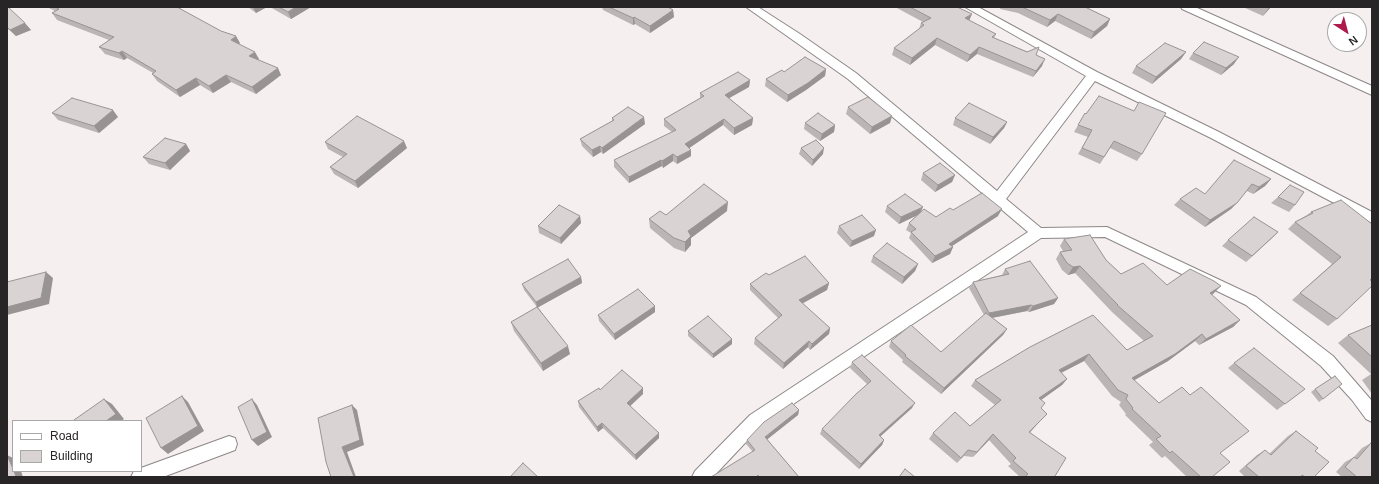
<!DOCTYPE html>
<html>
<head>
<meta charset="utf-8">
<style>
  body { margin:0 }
  #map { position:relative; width:1379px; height:484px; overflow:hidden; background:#f6eff0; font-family:Helvetica,sans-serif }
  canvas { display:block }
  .frame { position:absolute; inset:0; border:8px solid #282526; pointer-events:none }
  .legend { position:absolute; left:12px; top:420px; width:130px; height:52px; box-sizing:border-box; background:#fff; border:1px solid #a9a8a8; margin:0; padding:5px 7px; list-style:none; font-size:12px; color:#282526 }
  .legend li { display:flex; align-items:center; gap:8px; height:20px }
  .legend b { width:20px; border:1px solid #a9a8a8 }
  .north { position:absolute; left:1327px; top:12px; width:40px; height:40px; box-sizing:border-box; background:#fff; border:1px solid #a9a8a8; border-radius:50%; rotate:144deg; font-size:11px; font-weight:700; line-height:16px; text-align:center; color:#282526 }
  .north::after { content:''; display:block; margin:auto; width:14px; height:18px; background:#ad1b4d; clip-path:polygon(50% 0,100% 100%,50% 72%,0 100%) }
</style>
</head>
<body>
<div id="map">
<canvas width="1379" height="484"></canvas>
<div class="frame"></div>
<ul class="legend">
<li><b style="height:5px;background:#fff"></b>Road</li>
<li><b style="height:11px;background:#dad3d4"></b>Building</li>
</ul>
<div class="north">N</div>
</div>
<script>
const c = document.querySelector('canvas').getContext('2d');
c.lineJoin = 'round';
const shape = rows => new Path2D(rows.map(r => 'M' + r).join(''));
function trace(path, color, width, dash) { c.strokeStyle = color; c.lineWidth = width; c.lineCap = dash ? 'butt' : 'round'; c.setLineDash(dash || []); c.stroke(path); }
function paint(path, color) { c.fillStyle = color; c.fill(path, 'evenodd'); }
const minor = shape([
  [746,7,758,7,800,34,856,73,997,191,1086,76,965,7,978,7,1097,72,1219,132,1372,212,1372,223,1211,138,1095,81,1006,199,1041,228,1107,227,1256,297,1333,356,1372,401,1372,422,1366,419,1352,400,1321,366,1246,305,1105,237,1041,238,762,425,713,477,692,477,695,471,750,415,1028,232,848,79,746,7],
  [1181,7,1195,7,1372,86,1372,95,1182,9,1181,7],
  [229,436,235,438,237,444,235,450,163,477,131,477,134,471,141,471,141,468,229,436]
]);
trace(minor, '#8d8788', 2);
paint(minor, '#fff');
paint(shape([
  [7,7,31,30,16,36,7,28],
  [47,7,177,7,240,43,239,44,259,59,258,60,281,75,256,94,231,82,213,93,200,85,180,97,157,81,152,74,153,73,127,58,124,60,105,54,99,47,109,40,57,20,52,13,55,11],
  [248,7,267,7,256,13],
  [270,7,311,7,291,19],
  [602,7,668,7,673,10,674,17,650,33,635,24,633,25,603,10],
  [895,7,957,7,969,21,996,34,994,38,1036,55,1042,66,1033,77,977,54,967,62,935,45,910,65,892,55,894,48,919,29,921,23,923,22],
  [1001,7,1085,7,1110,19,1107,26,1091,39,1055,21,1047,27,1018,13,1000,9],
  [1243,7,1271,7,1263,16],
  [1186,52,1181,59,1152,84,1132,73,1136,66],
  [1193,53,1234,64,1221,75,1189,59],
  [826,69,825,76,806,90,787,102,765,86,766,79,784,72],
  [750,80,749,87,729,98,753,118,752,125,734,135,723,125,689,148,691,156,677,164,673,161,663,168,662,166,629,183,614,167,614,160,672,132,664,126,664,119,700,98,700,93],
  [848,107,892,116,890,123,870,134,846,114],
  [52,113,118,117,99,133,58,120],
  [1085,113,1142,154,1137,161,1110,148,1100,164,1078,154,1088,137,1074,132],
  [612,118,645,124,603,154,601,152,593,157,582,146,580,139,612,121],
  [955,118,1007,122,1004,128,990,144,953,125],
  [805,123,835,125,834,132,820,141,804,129],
  [325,142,407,148,358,188,334,174,330,167,343,157,328,149],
  [186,144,190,151,170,170,149,164,143,157],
  [801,148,823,154,812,166,799,154],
  [923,173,955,175,952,182,935,192,921,180],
  [1271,179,1265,186,1253,194,1247,191,1231,209,1205,227,1174,205,1180,199,1205,194],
  [1278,197,1295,205,1289,212,1271,203],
  [887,206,921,212,936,217,953,210,998,216,952,246,953,247,950,254,932,263,909,238,911,233,906,230,909,223,917,215,899,224,885,212],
  [727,211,691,238,691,245,685,252,674,248,650,228,649,219,666,215],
  [1311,212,1372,224,1337,319,1328,326,1292,300,1332,264,1288,229,1295,222,1307,215],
  [580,216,581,223,561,244,539,233,538,226],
  [839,226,874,236,850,247,837,233],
  [1278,232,1246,262,1222,246,1228,240],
  [1064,239,1106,260,1121,274,1167,285,1214,293,1212,295,1240,320,1233,327,1199,345,1195,341,1168,361,1134,380,1159,403,1220,453,1212,477,1187,477,1165,456,1162,458,1149,445,1153,442,1125,415,1126,414,1119,405,1121,402,1112,396,1084,361,1061,373,1067,379,1062,385,1041,400,1041,420,1030,433,1056,477,1020,477,1008,466,1011,464,989,440,973,457,964,456,957,463,929,439,933,433,970,426,995,405,971,386,975,380,1030,347,1127,350,1144,341,1112,312,1075,273,1068,275,1062,270,1056,259,1060,252,1063,251,1060,246],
  [873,256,918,264,915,271,902,284,871,262],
  [1005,269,1058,298,1054,304,1029,312,1027,311,992,318,1007,329,1003,335,941,394,902,362,903,360,889,347,891,341,941,352,984,315,969,288,973,282,1002,275],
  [769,275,829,283,827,290,802,304,830,328,829,334,810,350,808,347,783,369,754,344,755,338,778,318,750,290,750,284],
  [581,277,582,283,538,307,570,354,543,371,514,331,511,322,537,307,524,290,522,284],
  [655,312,615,340,599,321,598,315],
  [1372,325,1372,394,1362,380,1371,374,1338,343,1348,335],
  [688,331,732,339,732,344,713,358,688,336],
  [852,362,912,408,880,437,884,440,882,445,859,469,820,434,822,429,867,384,850,368],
  [1234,363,1305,389,1277,410,1228,368],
  [1315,389,1323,399,1319,402,1311,392],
  [600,390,643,394,630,406,659,438,636,460,603,428,598,432,579,407,578,401],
  [799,410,798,415,767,439,799,477,711,477,753,452,746,444,747,440],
  [1296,431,1315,451,1314,477,1245,477,1239,471,1257,455,1265,450,1269,454,1288,436],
  [1371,443,1372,477,1342,477,1336,472,1345,462,1354,457,1362,448]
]), '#bbb5b6');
paint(shape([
  [253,7,267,7,256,13],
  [296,7,311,7,291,19,288,12],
  [1269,7,1271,7,1263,16,1268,9],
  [673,10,674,17,650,33,650,26],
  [972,14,969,21,965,18],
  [1058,14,1055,21,1047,27,1050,20],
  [634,17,635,24,633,25,633,18],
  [1110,19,1107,26,1091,39,1094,32],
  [25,23,31,30,16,36,10,30],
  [236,36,240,43,235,47,231,40],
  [937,38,935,45,910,65,912,58],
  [979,47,977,54,967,62,970,55],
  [122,51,127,58,124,60,119,53],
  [255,52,259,59,253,63,249,56],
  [1186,52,1181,59,1152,84,1156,77],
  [1239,57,1234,64,1221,75,1226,68],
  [1045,59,1042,66,1033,77,1036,71],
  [278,68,281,75,256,94,252,87],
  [826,69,825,76,806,90,787,102,788,95],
  [226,75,231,82,213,93,209,86],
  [196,78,200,85,180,97,176,90],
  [750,80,749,87,724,101,725,95],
  [113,110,118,117,99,133,94,126],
  [892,116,890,123,870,134,872,127],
  [644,117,645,124,603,154,602,148],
  [753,118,752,125,734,135,734,128],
  [724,119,723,125,685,151,685,144],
  [1007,122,1004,128,990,144,993,137],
  [835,125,834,132,820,141,822,134],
  [404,141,407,148,358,188,355,181],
  [186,144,190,151,170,170,165,163],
  [600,146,601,152,593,157,592,150],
  [824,148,823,154,812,166,813,160],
  [691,150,691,156,677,164,677,157],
  [673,154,673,161,663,168,662,161],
  [661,160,662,166,629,183,629,177],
  [955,175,952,182,935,192,938,185],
  [1271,179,1265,186,1253,194,1259,187],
  [728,202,727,211,691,238,691,245,685,252,685,242,688,231],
  [1237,203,1231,209,1205,227,1210,220],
  [923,207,920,214,899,224,901,217],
  [1002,209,998,216,946,250,949,244],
  [580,216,581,223,561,244,560,238],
  [876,230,874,236,850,247,852,241],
  [1278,232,1271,239,1246,262,1252,256],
  [953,247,950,254,932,263,935,256],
  [918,264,915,271,902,284,904,277],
  [1080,266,1075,273,1068,275,1073,267],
  [46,272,53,278,49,304,7,315,7,307],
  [581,277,582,283,537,308,536,302],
  [829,283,827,290,797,306,799,300],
  [1221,286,1214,293,1204,301,1210,293],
  [1058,298,1054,304,1029,312,1033,306],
  [1031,305,1027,311,986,319,989,313],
  [655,306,655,312,615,340,614,334],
  [1240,320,1233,327,1199,345,1206,339],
  [830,328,829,334,810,350,812,344],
  [1007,329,1003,335,941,394,944,388],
  [1202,334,1195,341,1168,361,1126,385,1132,378],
  [732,339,732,344,713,358,713,354],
  [809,341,808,347,783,369,784,363],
  [568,346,570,354,543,371,541,363],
  [1089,354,1084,361,1053,377,1059,370],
  [1067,379,1062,385,1034,405,1039,398],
  [643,388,643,394,628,408,627,403],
  [182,396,188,402,204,431,168,454,161,448],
  [104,399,112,404,124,419,121,421,106,421],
  [252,399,257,405,272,437,258,446,252,440],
  [915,403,912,408,876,440,879,435],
  [352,405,357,410,364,445,347,452,356,477,354,477,342,447],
  [799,410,798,415,764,442,765,437],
  [602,423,603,428,598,432,597,427],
  [659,433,659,438,636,460,635,455],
  [993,434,989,440,973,457,977,452],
  [884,440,882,445,859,469,861,464],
  [7,455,13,458,13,469],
  [14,471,21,471,23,477,16,477]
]), '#999494');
const building = shape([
  [7,7,8,7,25,23,10,30,7,27,7,7],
  [55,7,177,7,221,31,236,36,231,40,255,52,249,56,278,68,252,87,226,75,209,86,196,78,176,90,152,74,156,71,122,51,119,53,99,47,114,37,52,13,59,9,55,7],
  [279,7,296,7,288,12,279,7],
  [609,7,668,7,673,10,650,26,634,17,633,18,609,7],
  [910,7,957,7,972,14,965,18,996,34,992,37,1027,52,1039,47,1036,55,1045,59,1036,71,979,47,970,55,937,38,912,58,894,48,924,25,921,23,931,18,910,7],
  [1022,7,1085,7,1110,19,1094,32,1058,14,1050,20,1022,7],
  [1204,42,1239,57,1226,68,1193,53,1204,42],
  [1165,43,1186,52,1156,77,1136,66,1165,43],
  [805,57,826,69,808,83,788,95,766,79,782,70,784,72,805,57],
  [738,72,750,80,725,95,753,118,734,128,724,119,685,144,691,150,677,157,673,154,662,161,661,160,629,177,614,160,676,130,664,119,704,96,700,93,738,72],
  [1099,96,1134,111,1139,102,1166,113,1142,154,1114,141,1104,157,1082,148,1092,130,1078,125,1085,113,1086,114,1099,96],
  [868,97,892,116,872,127,848,107,868,97],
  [72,98,113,110,94,126,52,113,72,98],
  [969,103,1007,122,993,137,955,118,969,103],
  [628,107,644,117,602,148,600,146,592,150,580,139,614,120,612,118,628,107],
  [818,113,835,125,822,134,805,123,818,113],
  [357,116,404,141,355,181,330,167,347,154,325,142,357,116],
  [165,138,186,144,165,163,143,157,165,138],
  [816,140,824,148,813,160,801,148,816,140],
  [1234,160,1271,179,1259,187,1252,184,1237,203,1210,220,1180,199,1196,188,1205,194,1234,160],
  [940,163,955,175,938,185,923,173,940,163],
  [704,184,728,202,688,231,691,236,685,242,674,238,649,219,660,211,666,215,704,184],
  [1290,185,1304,192,1295,205,1278,197,1290,185],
  [982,193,1002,209,949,244,953,247,935,256,911,232,916,229,909,223,924,209,936,217,950,208,953,210,982,193],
  [905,194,923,207,901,217,887,206,905,194],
  [1341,200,1372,224,1372,278,1370,280,1372,281,1372,286,1337,319,1300,293,1341,257,1295,222,1313,213,1311,212,1341,200],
  [559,205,580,216,560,238,538,226,559,205],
  [862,215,876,230,852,241,839,226,862,215],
  [1254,217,1278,232,1252,256,1228,240,1254,217],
  [1090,235,1106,260,1121,274,1143,263,1167,285,1190,269,1214,281,1221,286,1210,293,1240,320,1206,339,1202,334,1175,354,1132,378,1159,403,1182,387,1190,395,1201,387,1249,431,1220,453,1230,462,1212,477,1201,477,1172,451,1170,453,1156,439,1161,436,1132,409,1133,408,1126,399,1128,395,1118,390,1089,354,1059,370,1067,379,1039,398,1045,403,1041,408,1047,414,1029,432,1066,458,1055,476,1056,477,1025,477,1028,474,1013,461,1016,458,993,434,977,452,968,450,961,458,933,433,955,412,970,426,1001,400,975,380,1030,347,1093,315,1127,350,1153,336,1117,305,1118,305,1080,266,1073,267,1067,263,1060,252,1072,250,1064,239,1090,235],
  [887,243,918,264,904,277,873,256,887,243],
  [805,256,829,283,799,300,830,328,812,344,809,341,784,363,755,338,782,315,750,284,766,273,769,275,805,256],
  [568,259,581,277,536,302,522,284,568,259],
  [1030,261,1058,298,1033,306,1031,305,989,313,973,282,1009,274,1005,269,1030,261],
  [46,272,41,298,7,307,7,282,46,272],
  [638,289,655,306,614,334,598,315,638,289],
  [537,307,568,346,541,363,511,322,537,307],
  [986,313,1007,329,944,388,905,356,906,355,891,341,911,325,941,352,986,313],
  [708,316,732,339,713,354,688,331,708,316],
  [1372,325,1372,357,1348,335,1372,325],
  [1254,348,1305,389,1285,404,1234,363,1254,348],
  [862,355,915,403,879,435,884,440,861,464,822,429,856,394,871,381,852,362,862,355],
  [622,370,643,388,627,403,659,433,635,455,602,423,597,427,578,401,599,388,600,390,622,370],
  [1335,376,1342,384,1323,399,1315,389,1335,376],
  [182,396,198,426,161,448,146,418,182,396],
  [104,399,116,414,106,421,74,421,74,420,104,399],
  [252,399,267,432,252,440,238,407,252,399],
  [792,403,799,410,765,437,799,477,759,477,758,475,756,477,711,477,755,450,747,440,764,422,792,403],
  [352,405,360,440,342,447,354,477,331,477,326,462,318,418,352,405],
  [1296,431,1318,448,1315,451,1329,462,1314,477,1305,477,1302,475,1301,477,1259,477,1246,466,1265,450,1271,455,1296,431],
  [1371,443,1372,443,1372,477,1357,477,1345,467,1354,457,1357,459,1371,443],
  [7,455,13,469,13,471,14,471,16,477,7,477,7,455],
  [523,463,538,477,510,477,523,463],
  [905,469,915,477,899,477,905,469]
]);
paint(building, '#dad3d4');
trace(building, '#999494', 1);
</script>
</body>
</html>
